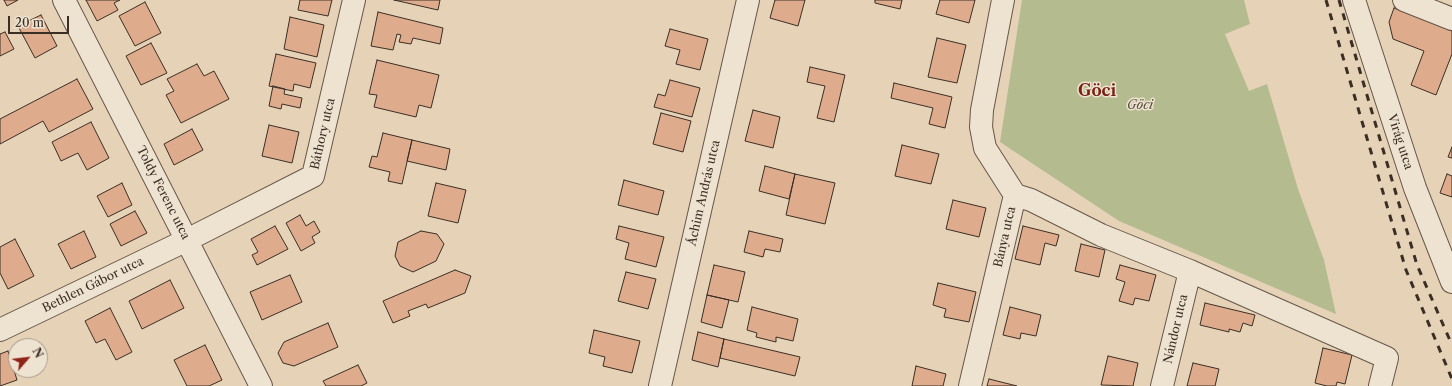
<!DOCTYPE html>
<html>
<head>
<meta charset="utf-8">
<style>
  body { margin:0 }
  #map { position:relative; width:1452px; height:386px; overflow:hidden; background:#e5d2b7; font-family:"Libre Caslon Text",serif }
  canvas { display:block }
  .north { position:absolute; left:8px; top:338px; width:40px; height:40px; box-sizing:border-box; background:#eee2d0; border:1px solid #a69a8c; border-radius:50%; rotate:62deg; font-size:11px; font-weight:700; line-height:16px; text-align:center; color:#3b2e25 }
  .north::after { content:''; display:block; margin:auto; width:14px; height:18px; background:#8f2418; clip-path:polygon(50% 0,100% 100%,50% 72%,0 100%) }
  .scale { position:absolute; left:8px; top:16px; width:61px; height:18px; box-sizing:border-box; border:2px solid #3b2e25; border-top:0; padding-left:5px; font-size:12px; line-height:14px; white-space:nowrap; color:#3b2e25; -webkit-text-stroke:3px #eee2d0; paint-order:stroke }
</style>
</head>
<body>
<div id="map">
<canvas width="1452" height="386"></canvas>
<div class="north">N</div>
<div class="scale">20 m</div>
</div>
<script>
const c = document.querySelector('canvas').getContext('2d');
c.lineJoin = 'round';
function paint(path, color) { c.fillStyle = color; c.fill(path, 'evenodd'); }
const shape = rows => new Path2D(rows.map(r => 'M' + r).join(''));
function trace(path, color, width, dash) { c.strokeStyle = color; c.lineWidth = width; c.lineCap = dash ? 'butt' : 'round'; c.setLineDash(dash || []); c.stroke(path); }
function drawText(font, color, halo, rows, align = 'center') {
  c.font = font + ' "Libre Caslon Text",serif'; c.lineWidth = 3; c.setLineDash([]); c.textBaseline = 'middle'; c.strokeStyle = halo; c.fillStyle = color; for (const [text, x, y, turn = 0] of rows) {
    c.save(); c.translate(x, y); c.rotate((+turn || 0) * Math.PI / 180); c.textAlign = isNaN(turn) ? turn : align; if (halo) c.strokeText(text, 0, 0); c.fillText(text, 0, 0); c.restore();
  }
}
paint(shape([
  [1022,0,1244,0,1250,24,1225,34,1249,91,1267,84,1298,189,1324,260,1336,314,1119,221,1000,142]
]), '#b4bc8f');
const building = shape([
  [4,0,18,0,7,6,4,0],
  [86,0,120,0,114,3,118,10,97,21,86,0],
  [300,0,332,0,328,16,298,10,300,0],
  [394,0,440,0,438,10,394,0],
  [775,0,805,0,798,26,770,18,775,0],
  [875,0,902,0,900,9,875,3,875,0],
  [940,0,975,0,969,23,936,14,940,0],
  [145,2,161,33,135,46,119,16,145,2],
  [1394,8,1452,31,1452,54,1436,95,1411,85,1424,51,1393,39,1389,22,1394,8],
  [378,12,443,28,440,44,413,38,411,44,399,42,401,35,397,34,393,50,371,46,378,12],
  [41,15,57,46,35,58,18,26,41,15],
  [290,17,324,25,317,57,284,49,290,17],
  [670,29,708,39,700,70,676,64,680,50,665,46,670,29],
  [5,32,14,49,0,56,0,34,5,32],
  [937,38,966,45,957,83,928,77,937,38],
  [151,43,167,73,141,85,126,56,151,43],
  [276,54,316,63,310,88,294,84,293,91,269,86,276,54],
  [377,60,439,75,431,108,419,105,416,117,374,107,377,95,369,94,377,60],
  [197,64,204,76,214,71,229,99,181,123,166,95,174,91,167,79,197,64],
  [810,67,845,75,834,122,817,118,825,86,807,82,810,67],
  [77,79,93,109,49,132,43,121,0,144,0,119,77,79],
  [670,80,700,88,692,117,654,107,658,94,665,96,670,80],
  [894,83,952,97,945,128,929,124,933,108,891,98,894,83],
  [273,86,285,89,284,94,302,98,300,108,282,104,281,109,269,106,273,86],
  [753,110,780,117,773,148,745,141,753,110],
  [661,113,691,121,683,152,653,144,661,113],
  [91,122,109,158,87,170,78,153,61,161,52,142,91,122],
  [269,125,299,132,292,163,262,156,269,125],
  [192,129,203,150,174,165,164,144,192,129],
  [383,133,412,140,402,184,388,181,390,172,369,167,372,156,377,157,383,133],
  [412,140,450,149,446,170,407,161,412,140],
  [902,145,939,154,931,184,895,176,902,145],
  [1452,147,1452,158,1448,157,1452,147],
  [765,166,795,174,789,199,759,191,765,166],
  [795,174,835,183,825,224,786,215,795,174],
  [1447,174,1452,176,1452,197,1440,193,1447,174],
  [624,180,664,191,658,215,618,205,624,180],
  [122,183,132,205,108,217,97,196,122,183],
  [436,183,466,190,458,223,428,216,436,183],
  [953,200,986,208,979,237,946,229,953,200],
  [135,211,147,233,121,246,110,224,135,211],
  [300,215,306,226,314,221,320,232,312,237,315,243,301,251,286,223,300,215],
  [275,226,288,249,257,265,252,255,258,252,251,239,275,226],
  [619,226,664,237,656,267,625,259,629,243,616,239,619,226],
  [1023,226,1059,235,1056,246,1045,243,1040,265,1015,259,1023,226],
  [84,231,96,257,71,269,58,244,84,231],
  [421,231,437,234,444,244,436,261,413,272,400,266,395,256,398,242,421,231],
  [749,231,783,239,780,252,765,249,763,257,744,252,749,231],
  [15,239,34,276,8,289,0,273,0,247,15,239],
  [1081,244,1105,250,1099,277,1075,271,1081,244],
  [714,265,745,272,738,302,707,295,714,265],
  [1120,265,1156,275,1149,301,1135,298,1133,305,1119,301,1125,282,1116,279,1120,265],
  [455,270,471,276,465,293,428,308,426,304,408,311,410,316,393,323,383,301,455,270],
  [626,272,656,279,648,309,618,301,626,272],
  [290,275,302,302,262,320,250,292,290,275],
  [170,280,184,308,142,329,129,301,170,280],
  [938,283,976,292,969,322,944,317,946,309,933,305,938,283],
  [707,295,729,300,722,328,701,322,707,295],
  [1205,303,1255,315,1252,326,1243,323,1240,332,1229,329,1229,332,1200,325,1205,303],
  [752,307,798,319,793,341,776,337,776,342,756,337,757,333,747,330,752,307],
  [1010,307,1041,315,1036,336,1021,333,1020,339,1003,335,1010,307],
  [110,308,132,352,116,360,105,339,96,343,85,321,110,308],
  [328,323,338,347,294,366,283,363,278,353,284,342,328,323],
  [594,330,640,341,632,373,603,366,605,357,589,353,594,330],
  [698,332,724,339,718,367,692,360,698,332],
  [724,339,800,357,795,376,720,358,724,339],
  [205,345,222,380,209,386,187,386,174,360,205,345],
  [1323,348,1352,355,1345,384,1337,382,1336,386,1327,386,1315,383,1323,348],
  [8,351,17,380,0,386,0,354,8,351],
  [1108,356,1138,363,1133,386,1101,385,1108,356],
  [1193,363,1219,369,1215,386,1187,386,1193,363],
  [358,365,367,383,361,386,326,386,323,381,358,365],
  [916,366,946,374,943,386,912,386,916,366],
  [989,379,1017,386,987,386,989,379]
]);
paint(building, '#deac8c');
trace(building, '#3b2e25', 1);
const minor = shape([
  [64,0,261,386],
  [1354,0,1415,188,1452,282],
  [1404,0,1452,19],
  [1015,195,1031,200,1101,235,1190,271,1387,358,1380,386],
  [0,330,187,240,313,176,354,0],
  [660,386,748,0],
  [970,386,1015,195,985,148,981,127,982,110,1003,0],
  [1162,386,1190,271]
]);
trace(minor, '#66574a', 24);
trace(minor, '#eee2d0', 22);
trace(shape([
  [1326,0,1406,270,1452,379],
  [1339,0,1417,265,1452,345]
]), '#3b2e25', 3, [7, 7]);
drawText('italic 12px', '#534a3a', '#eee2d0', [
  ["Göci",1140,106]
]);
drawText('12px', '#3b2e25', '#eee2d0', [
  ["Báthory utca",323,134,-77],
  ["Virág utca",1400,142,72],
  ["Toldy Ferenc utca",163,193,63],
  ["Áchim András utca",704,193,-77],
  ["Bánya utca",1005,237,-77],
  ["Bethlen Gábor utca",93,285,-26],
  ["Nándor utca",1176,329,-77]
]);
drawText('bold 16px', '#7a1f14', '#eee2d0', [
  ["Göci",1097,91]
]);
</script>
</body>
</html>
